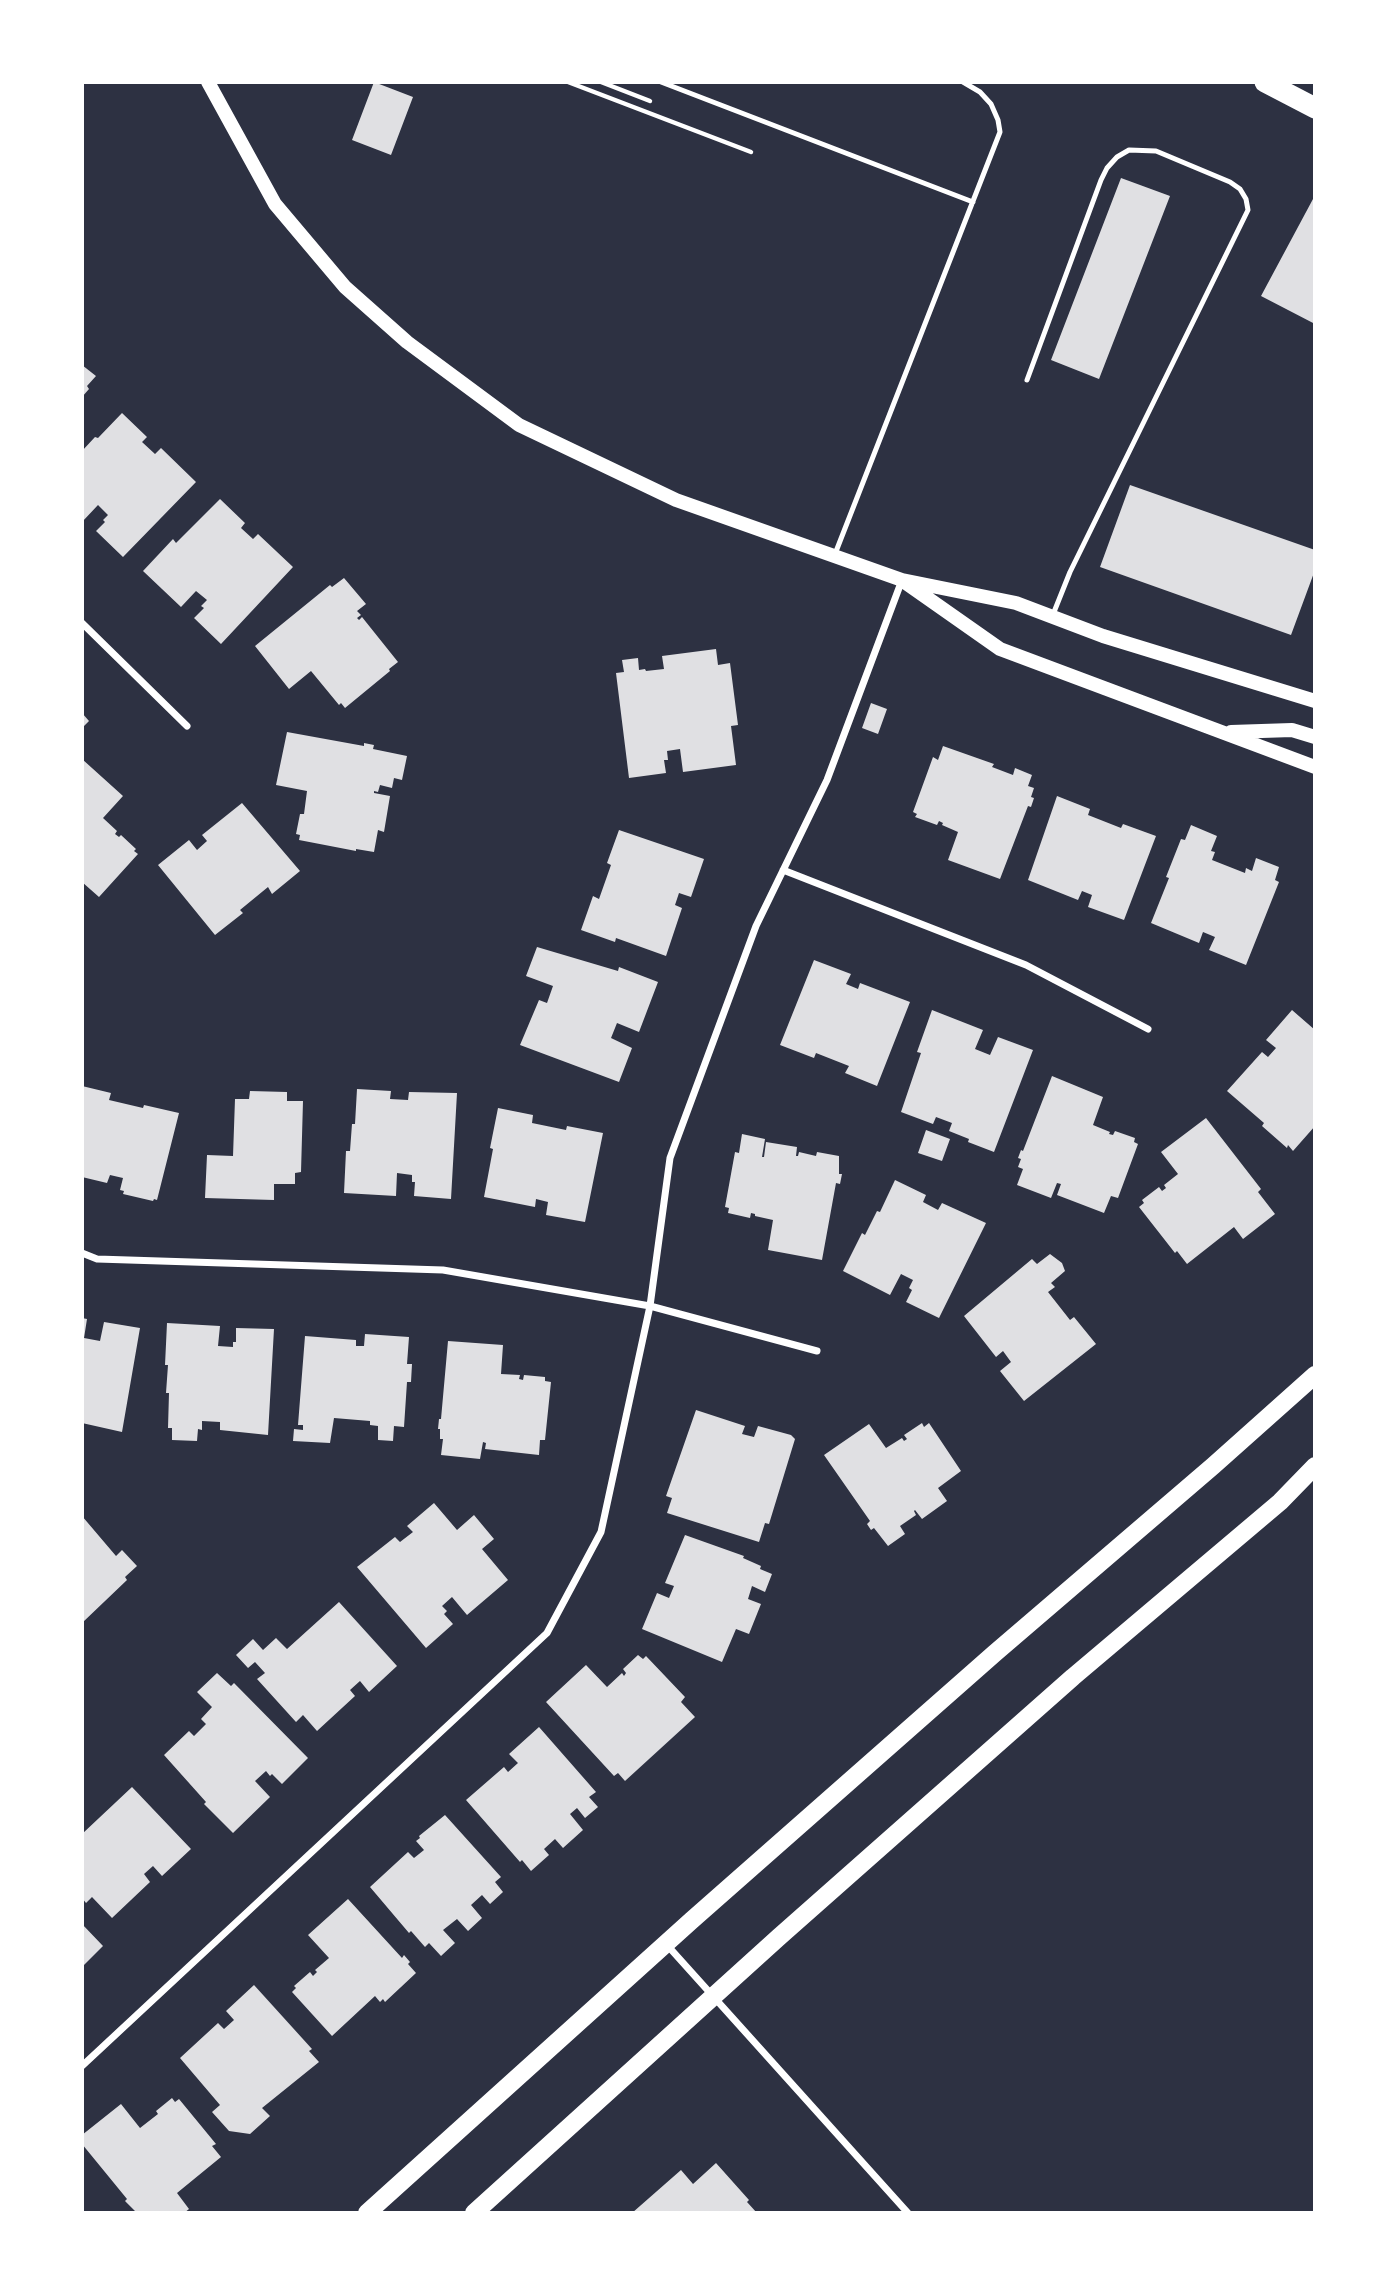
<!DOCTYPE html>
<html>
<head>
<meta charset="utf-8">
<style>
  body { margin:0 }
  #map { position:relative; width:1397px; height:2295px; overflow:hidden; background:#2d3142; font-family:Barlow,sans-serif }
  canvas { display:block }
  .frame { position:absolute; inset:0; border:84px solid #fff; pointer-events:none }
</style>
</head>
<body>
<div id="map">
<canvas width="1397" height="2295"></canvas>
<div class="frame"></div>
</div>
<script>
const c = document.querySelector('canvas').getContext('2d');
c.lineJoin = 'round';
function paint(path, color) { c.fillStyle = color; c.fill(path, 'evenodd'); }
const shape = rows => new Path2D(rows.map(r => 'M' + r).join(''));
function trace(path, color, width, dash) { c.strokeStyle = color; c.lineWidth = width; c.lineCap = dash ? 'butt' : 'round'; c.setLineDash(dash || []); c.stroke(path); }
paint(shape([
  [374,82,413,97,391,155,352,140],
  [1121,178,1170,196,1099,379,1051,360],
  [1313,199,1315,200,1315,324,1261,296],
  [82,365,96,376,87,386,89,389,82,397],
  [122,413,147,437,142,442,155,454,161,448,196,482,123,557,96,531,105,522,103,520,108,515,98,505,82,522,82,451,95,437,98,438],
  [1130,485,1315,550,1315,570,1291,635,1100,567],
  [220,499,245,523,241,528,253,539,258,534,293,567,221,644,194,618,204,608,201,606,207,600,196,591,181,607,143,571,173,539,176,543],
  [344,578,366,604,357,611,361,615,357,618,359,620,362,617,398,662,389,669,390,671,345,708,341,703,339,705,311,671,289,689,255,646,330,585,332,587],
  [716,649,718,665,730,663,738,725,731,726,736,765,683,772,680,749,667,751,668,760,664,760,666,773,629,778,616,673,624,672,622,660,638,658,639,670,645,669,646,671,664,669,662,656],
  [871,703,887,709,878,734,862,728],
  [82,713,89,721,82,728],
  [287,732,364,746,364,743,374,745,373,749,407,756,402,780,394,778,392,788,380,785,378,792,374,791,374,793,390,796,384,832,378,830,374,852,356,849,356,851,299,840,300,835,296,834,300,814,304,814,307,791,276,785],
  [943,746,994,764,992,767,1013,775,1015,768,1032,775,1028,786,1034,788,1031,797,1034,798,1031,807,1028,806,1000,879,948,860,958,832,942,825,943,823,939,821,937,825,915,817,917,814,913,812,933,757,938,760],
  [82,759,123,796,103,818,117,831,115,834,119,837,121,835,136,849,134,851,138,854,99,897,82,882],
  [1057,796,1090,809,1088,815,1121,828,1123,824,1156,836,1124,920,1088,907,1092,895,1082,891,1078,900,1028,880],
  [242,803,300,871,272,894,268,887,240,910,243,913,215,935,158,865,189,840,197,850,207,841,202,835],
  [1191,825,1217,836,1211,851,1215,852,1212,860,1245,873,1246,868,1252,871,1256,858,1279,867,1275,880,1279,882,1246,965,1209,950,1215,937,1203,932,1199,943,1151,923,1169,878,1166,877,1181,839,1185,840],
  [619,830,704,859,691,897,679,893,675,905,682,908,666,956,616,938,615,942,581,930,593,896,599,899,611,865,607,863],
  [537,947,618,971,619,967,658,982,639,1032,617,1023,611,1038,632,1048,619,1082,520,1045,539,1000,547,1003,553,986,526,976],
  [814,960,851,974,846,984,858,989,860,983,910,1002,877,1086,845,1073,849,1066,816,1053,814,1058,780,1045],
  [932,1010,983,1030,975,1049,990,1055,998,1037,1033,1050,994,1152,968,1142,969,1139,949,1131,952,1123,936,1117,933,1124,901,1112,921,1053,917,1052],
  [1292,1010,1315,1030,1315,1126,1293,1151,1288,1145,1287,1148,1262,1126,1264,1123,1227,1091,1262,1052,1268,1057,1276,1048,1266,1040],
  [1052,1076,1103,1097,1093,1125,1110,1132,1109,1134,1113,1135,1115,1131,1135,1138,1134,1142,1138,1144,1118,1198,1111,1196,1104,1213,1057,1195,1061,1184,1057,1183,1051,1198,1017,1185,1023,1169,1018,1167,1021,1159,1018,1158,1021,1150,1023,1151],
  [82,1086,111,1093,109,1100,143,1108,144,1105,179,1113,157,1200,154,1199,153,1201,123,1194,124,1191,120,1190,123,1178,110,1175,107,1183,82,1177],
  [357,1089,391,1091,390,1099,408,1100,409,1092,457,1093,451,1199,414,1196,415,1182,412,1182,412,1175,397,1173,396,1196,344,1193,346,1151,350,1151,352,1124,355,1124],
  [250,1091,287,1092,287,1101,303,1101,301,1172,295,1173,295,1184,274,1184,274,1200,205,1198,207,1155,233,1156,235,1099,249,1099],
  [498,1108,533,1115,532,1123,566,1130,567,1126,603,1133,585,1222,546,1215,548,1202,536,1199,535,1207,484,1197,493,1149,490,1148],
  [1206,1118,1261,1189,1258,1192,1275,1214,1243,1239,1234,1227,1187,1264,1177,1251,1175,1253,1139,1207,1144,1203,1142,1200,1159,1187,1162,1191,1166,1188,1164,1185,1178,1174,1161,1152],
  [926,1130,950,1139,942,1161,918,1153],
  [742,1134,765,1139,762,1157,764,1157,766,1142,797,1147,796,1156,798,1156,799,1152,816,1156,817,1152,839,1156,839,1174,842,1174,840,1184,836,1183,822,1260,768,1250,773,1220,755,1216,755,1214,751,1213,750,1218,728,1213,729,1208,725,1207,735,1152,739,1153],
  [895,1180,926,1195,923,1202,938,1210,942,1203,986,1223,939,1318,906,1302,912,1290,909,1288,913,1280,901,1274,890,1295,843,1271,862,1233,865,1235,877,1211,880,1212],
  [1050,1254,1062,1263,1065,1271,1051,1283,1055,1287,1048,1292,1070,1320,1074,1317,1096,1344,1024,1401,1000,1371,1011,1362,1003,1351,996,1357,964,1316,1032,1259,1037,1264],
  [82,1318,87,1319,84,1338,100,1341,104,1322,140,1328,122,1432,82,1423],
  [167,1323,220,1326,218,1346,233,1347,233,1342,236,1342,236,1328,274,1329,268,1435,220,1430,220,1422,202,1421,202,1430,198,1429,197,1441,172,1440,172,1428,168,1428,169,1393,166,1393,168,1365,165,1365],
  [365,1334,409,1337,407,1364,412,1364,411,1382,407,1382,404,1427,394,1426,393,1441,378,1440,378,1426,370,1425,370,1421,334,1418,330,1443,293,1441,294,1429,303,1430,303,1425,298,1425,305,1336,356,1340,356,1346,364,1346],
  [448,1341,503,1345,501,1374,520,1375,519,1379,523,1380,524,1375,545,1377,545,1381,551,1382,545,1440,540,1440,539,1455,485,1449,486,1443,483,1442,480,1459,441,1455,443,1439,440,1439,440,1429,438,1429,439,1419,441,1419],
  [696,1410,745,1426,742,1434,754,1437,758,1426,791,1435,795,1439,769,1524,765,1523,759,1542,667,1513,672,1498,666,1496],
  [922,1423,924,1427,929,1423,961,1471,938,1488,947,1501,922,1519,915,1510,914,1511,916,1515,900,1526,905,1534,888,1546,874,1528,871,1530,867,1524,870,1521,824,1455,869,1424,886,1448,902,1438,904,1441,907,1439,904,1435],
  [434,1503,457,1530,474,1515,494,1539,482,1549,508,1580,467,1615,452,1597,442,1606,447,1611,444,1614,453,1624,426,1648,357,1567,395,1537,400,1542,413,1532,407,1526],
  [82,1516,116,1556,122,1550,137,1566,125,1577,127,1580,82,1623],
  [685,1535,744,1556,743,1558,761,1566,760,1569,772,1574,765,1592,752,1586,748,1599,761,1604,749,1634,736,1629,722,1662,642,1629,657,1593,669,1598,674,1586,665,1583],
  [339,1602,397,1666,369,1692,360,1681,350,1690,355,1696,317,1731,303,1715,296,1722,257,1679,265,1673,255,1662,248,1668,236,1655,253,1639,263,1650,276,1638,287,1649],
  [638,1655,643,1659,646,1656,685,1697,681,1702,695,1717,625,1781,618,1773,614,1776,546,1702,586,1665,607,1687,622,1673,624,1676,626,1673,623,1669],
  [217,1673,231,1686,234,1683,308,1758,282,1784,272,1774,270,1776,266,1771,255,1781,270,1797,233,1833,204,1804,206,1802,164,1755,189,1731,194,1736,206,1724,201,1719,212,1707,197,1692],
  [539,1727,596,1792,589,1797,598,1807,585,1818,577,1808,570,1814,583,1830,563,1848,555,1839,544,1849,549,1855,531,1871,522,1860,520,1862,466,1800,504,1767,508,1772,518,1763,509,1754],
  [132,1787,191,1849,162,1876,153,1866,144,1874,150,1882,112,1918,92,1897,86,1903,82,1898,82,1834],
  [445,1815,501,1877,495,1882,503,1892,490,1904,482,1895,471,1905,482,1918,468,1931,457,1919,443,1930,455,1943,441,1956,429,1943,425,1947,411,1931,409,1933,370,1887,408,1852,414,1858,424,1850,416,1841,420,1838,419,1836],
  [348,1899,402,1958,404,1955,410,1962,408,1964,416,1973,385,2002,383,1999,380,2002,375,1996,332,2036,292,1992,296,1988,294,1986,310,1972,313,1976,317,1972,315,1970,329,1958,308,1935],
  [82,1924,103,1946,82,1967],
  [254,1985,312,2049,309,2051,319,2062,262,2108,270,2116,250,2134,229,2131,212,2112,220,2105,180,2058,218,2023,224,2029,234,2020,226,2011],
  [172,2098,175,2102,179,2099,216,2144,212,2146,221,2157,177,2193,189,2209,184,2213,137,2213,125,2201,127,2199,82,2144,82,2135,121,2104,140,2128,158,2114,156,2111],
  [716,2163,749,2200,747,2202,757,2213,632,2213,681,2170,693,2184]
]), '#e0e0e3');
trace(shape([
  [568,82,751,152],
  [601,82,650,101]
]), '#fff', 4.5);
trace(shape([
  [661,82,973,202],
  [1027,380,1101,180,1107,168,1117,157,1129,150,1156,151,1230,182,1240,189,1246,199,1248,210,1070,572,1052,617],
  [835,554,1000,132,998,120,991,104,980,92,963,82]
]), '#fff', 5);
trace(shape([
  [82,623,187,726],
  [783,870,1026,965,1148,1029],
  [82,1253,97,1259,443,1270,650,1306,817,1351],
  [667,1945,908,2213],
  [82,2066,547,1633,601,1532,650,1306,670,1158,756,926,827,780,902,580]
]), '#fff', 7);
trace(shape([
  [208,82,275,204,345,287,407,342,519,425,676,500,902,580,1016,603,1103,636,1315,701],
  [906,583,1000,649,1315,767],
  [1231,732,1292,730,1315,737]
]), '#fff', 14);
trace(shape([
  [367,2213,692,1920,995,1653,1213,1466,1315,1375],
  [474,2213,779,1937,1073,1677,1280,1502,1315,1466]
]), '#fff', 18);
trace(shape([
  [1265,82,1315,108]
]), '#fff', 21);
</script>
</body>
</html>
